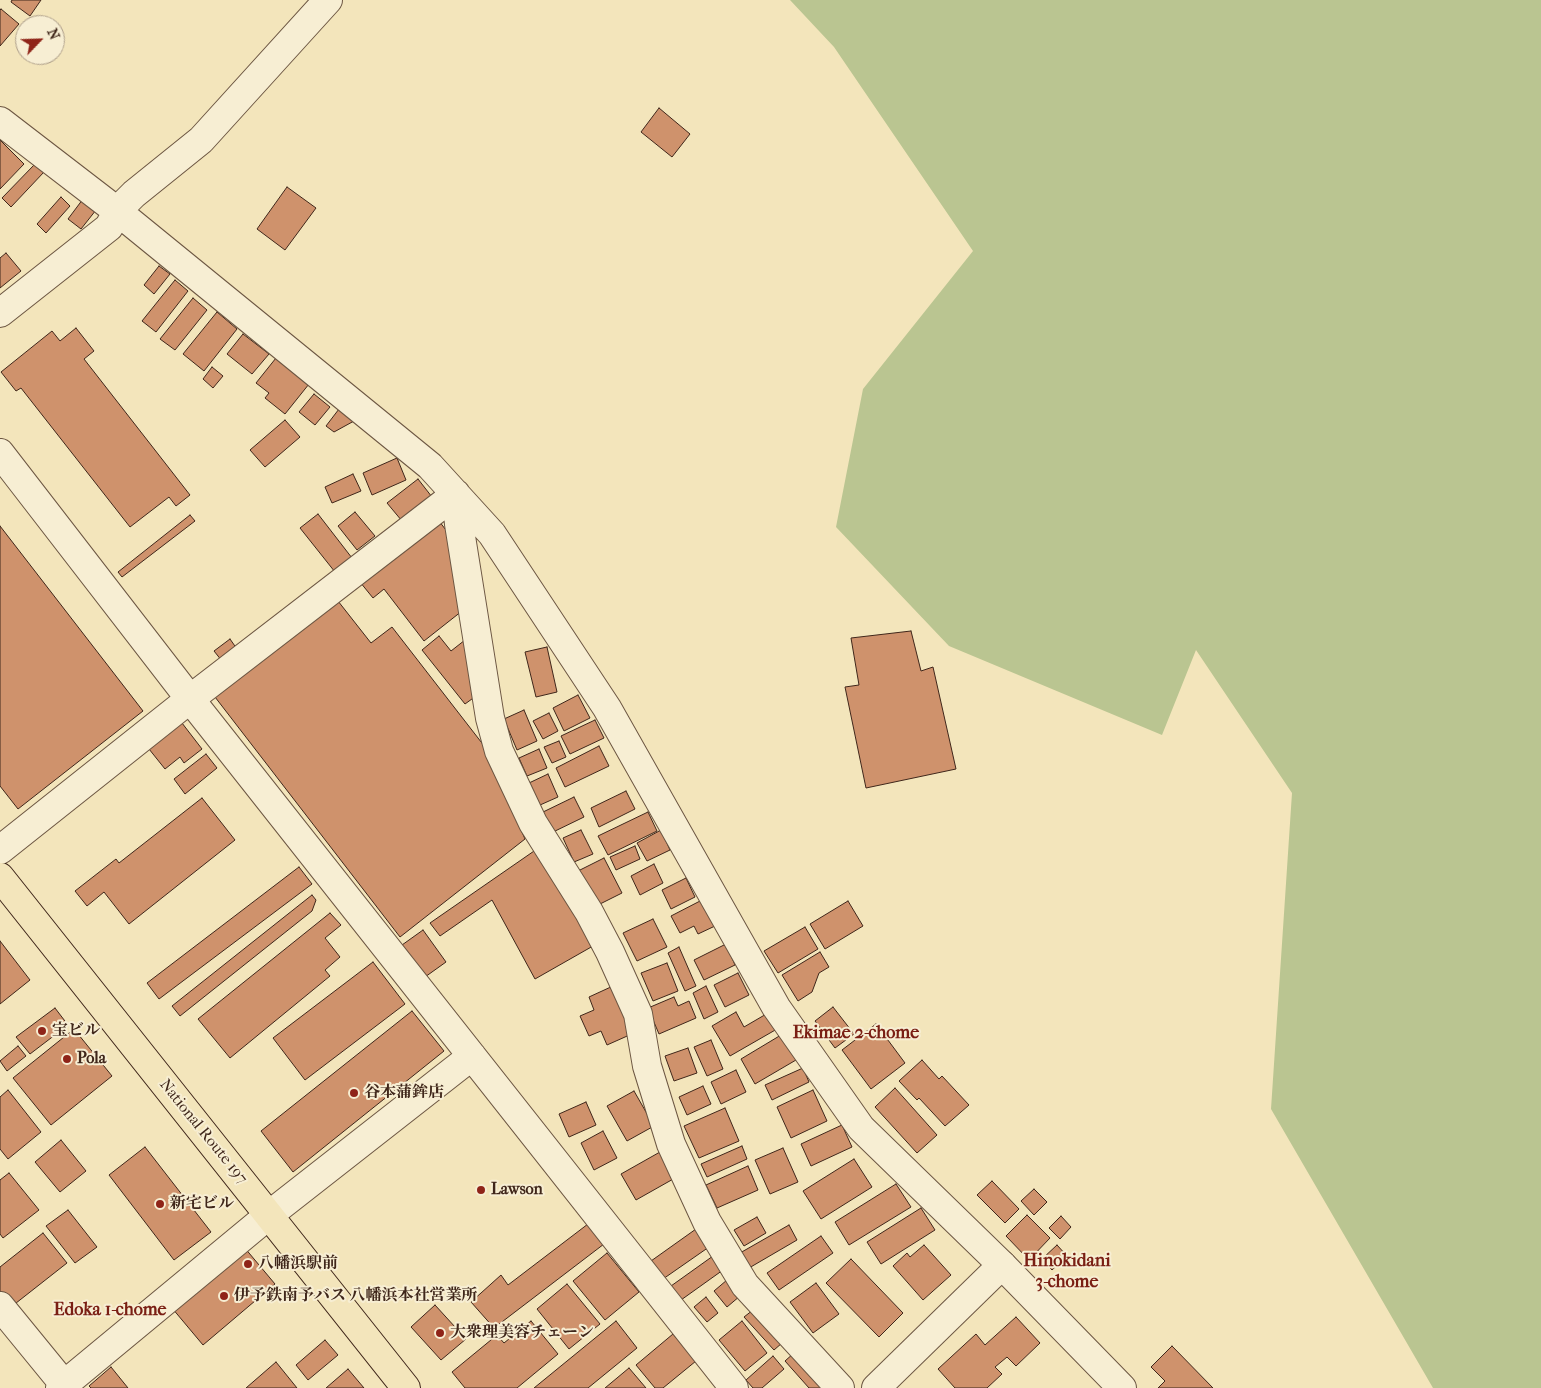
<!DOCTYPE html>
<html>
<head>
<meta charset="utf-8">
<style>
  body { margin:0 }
  #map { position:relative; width:1541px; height:1388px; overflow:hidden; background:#f3e5bb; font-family:"IM FELL French Canon",serif }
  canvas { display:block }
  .north { position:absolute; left:15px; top:15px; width:50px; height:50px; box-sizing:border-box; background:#f7eed3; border:1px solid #ad9e89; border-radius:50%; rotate:66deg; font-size:14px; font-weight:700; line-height:20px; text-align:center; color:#3f261a }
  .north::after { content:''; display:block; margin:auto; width:18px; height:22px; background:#8f2418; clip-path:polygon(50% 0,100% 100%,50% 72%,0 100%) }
</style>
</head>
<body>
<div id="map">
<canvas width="1541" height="1388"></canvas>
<div class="north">N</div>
</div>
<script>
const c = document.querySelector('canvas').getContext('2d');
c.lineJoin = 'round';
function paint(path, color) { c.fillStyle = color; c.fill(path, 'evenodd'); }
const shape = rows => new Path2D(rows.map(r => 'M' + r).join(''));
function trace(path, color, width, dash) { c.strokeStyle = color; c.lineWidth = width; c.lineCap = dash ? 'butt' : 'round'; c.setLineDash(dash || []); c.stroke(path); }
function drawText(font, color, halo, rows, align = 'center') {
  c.font = font + ' "IM FELL French Canon","Noto Serif JP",serif'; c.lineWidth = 4; c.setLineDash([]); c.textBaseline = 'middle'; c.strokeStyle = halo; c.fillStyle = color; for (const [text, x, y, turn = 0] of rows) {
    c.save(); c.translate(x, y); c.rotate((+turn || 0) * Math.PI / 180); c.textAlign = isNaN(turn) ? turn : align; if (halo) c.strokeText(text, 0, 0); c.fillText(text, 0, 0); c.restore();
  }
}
paint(shape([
  [790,0,1541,0,1541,1388,1433,1388,1271,1109,1292,793,1196,650,1162,735,949,646,836,527,863,389,973,251,834,47]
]), '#bac591');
const building = shape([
  [12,0,41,0,30,16,11,2,12,0],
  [1,9,19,24,0,46,0,10,1,9],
  [659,108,690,134,672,157,641,132,659,108],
  [0,140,24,164,0,189,0,140],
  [35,164,44,172,11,207,2,198,35,164],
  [287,187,316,208,285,250,257,229,287,187],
  [61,197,70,206,46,233,37,224,61,197],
  [83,199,96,210,81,229,68,219,83,199],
  [6,253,21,271,0,288,0,258,6,253],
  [159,266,170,274,154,294,144,285,159,266],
  [175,280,188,291,156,332,142,321,175,280],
  [193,298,207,310,175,350,160,339,193,298],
  [217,312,237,329,204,371,183,354,217,312],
  [76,328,94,351,84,359,190,495,176,506,169,497,130,527,21,388,16,391,1,372,52,331,60,341,76,328],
  [243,334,269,354,252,374,227,354,243,334],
  [276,358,309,384,285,414,265,398,269,393,256,383,276,358],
  [212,367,223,376,213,388,203,379,212,367],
  [314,394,330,407,315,425,299,412,314,394],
  [339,409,354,421,334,432,326,426,339,409],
  [285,420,300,437,265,467,250,450,285,420],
  [397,458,406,480,372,495,363,473,397,458],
  [353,474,361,491,332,503,325,487,353,474],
  [418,479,432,497,402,521,387,503,418,479],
  [355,512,375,536,357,550,338,526,355,512],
  [318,514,352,558,335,572,300,528,318,514],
  [190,515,195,521,122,577,118,572,190,515],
  [439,521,449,534,462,611,424,641,384,589,373,598,360,582,439,521],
  [0,526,143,711,18,809,0,786,0,526],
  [338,601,371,643,392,627,485,747,525,839,400,937,215,697,338,601],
  [911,631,921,671,933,667,956,769,866,788,845,687,859,685,851,638,911,631],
  [439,636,451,651,465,640,476,696,465,704,422,650,439,636],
  [230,639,237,649,222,661,214,651,230,639],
  [547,647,557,692,536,697,525,652,547,647],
  [578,695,590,718,564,731,553,708,578,695],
  [524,710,537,741,517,750,504,719,524,710],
  [549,713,558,731,543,739,533,721,549,713],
  [595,720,604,738,570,754,561,736,595,720],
  [182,723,202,749,184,763,180,757,165,769,149,749,182,723],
  [559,741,566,757,552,763,544,747,559,741],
  [599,746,609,766,565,787,556,768,599,746],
  [539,749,547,768,527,776,519,758,539,749],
  [206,754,217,768,185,794,174,779,206,754],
  [548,774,558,797,540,805,529,783,548,774],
  [626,791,635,809,599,827,591,808,626,791],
  [574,797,584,817,551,833,541,813,574,797],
  [202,798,235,840,129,924,104,892,87,906,75,891,116,859,119,863,202,798],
  [648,812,657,831,608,855,598,836,648,812],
  [581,830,593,854,574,862,563,838,581,830],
  [661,830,670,850,647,861,637,843,661,830],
  [635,846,640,859,616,870,610,857,635,846],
  [537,849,593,946,535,979,492,900,440,936,430,923,537,849],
  [604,858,622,893,596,906,578,871,604,858],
  [654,864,663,883,640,895,631,876,654,864],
  [299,867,312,884,159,999,147,983,299,867],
  [686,878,695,897,671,909,662,890,686,878],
  [312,895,316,900,312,911,180,1016,172,1006,312,895],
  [702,900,715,926,698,934,694,926,680,933,671,916,702,900],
  [848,901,863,926,825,949,810,924,848,901],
  [330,913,341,925,325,938,340,957,325,970,330,976,230,1058,198,1019,330,913],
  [653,919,667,947,637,961,623,933,653,919],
  [805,927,818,949,778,973,764,951,805,927],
  [423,930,446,962,425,977,402,945,423,930],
  [0,941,30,980,0,1004,0,941],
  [726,944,735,965,704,980,694,960,726,944],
  [679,947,696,986,685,991,668,953,679,947],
  [820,952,829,967,819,973,812,992,798,1001,782,975,820,952],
  [373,962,405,1004,305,1080,273,1038,373,962],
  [667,963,678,991,653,1001,641,973,667,963],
  [738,973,749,995,725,1007,714,985,738,973],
  [613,986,634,1033,607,1045,601,1031,589,1036,580,1016,594,1010,589,997,613,986],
  [706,986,718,1012,704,1019,693,993,706,986],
  [674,997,678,1006,689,1001,696,1018,659,1034,648,1008,674,997],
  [833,1007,854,1034,835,1048,815,1021,833,1007],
  [55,1008,68,1025,30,1054,16,1037,55,1008],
  [412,1011,444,1051,293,1172,261,1131,412,1011],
  [736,1012,744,1027,768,1013,777,1029,730,1056,712,1026,736,1012],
  [876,1024,905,1063,871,1089,842,1050,876,1024],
  [74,1029,112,1076,51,1125,13,1078,74,1029],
  [781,1035,796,1060,755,1084,741,1059,781,1035],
  [711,1040,723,1069,707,1076,694,1047,711,1040],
  [18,1046,26,1056,7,1071,0,1061,18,1046],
  [688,1048,697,1073,674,1081,665,1056,688,1048],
  [922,1060,939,1079,942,1076,969,1105,945,1126,919,1098,917,1100,899,1081,922,1060],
  [803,1068,809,1082,772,1100,765,1085,803,1068],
  [736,1070,746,1092,721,1104,711,1082,736,1070],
  [703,1086,711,1104,687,1115,679,1097,703,1086],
  [895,1088,937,1135,917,1153,875,1107,895,1088],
  [8,1090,41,1132,8,1159,0,1149,0,1097,8,1090],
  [813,1090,827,1121,791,1138,777,1107,813,1090],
  [634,1091,654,1126,627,1141,607,1106,634,1091],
  [586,1102,596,1125,569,1137,559,1114,586,1102],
  [725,1108,739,1141,699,1158,684,1126,725,1108],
  [842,1125,852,1147,811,1166,801,1144,842,1125],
  [603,1131,617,1158,594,1170,581,1143,603,1131],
  [61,1140,86,1171,60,1192,35,1162,61,1140],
  [742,1146,747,1159,707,1177,701,1164,742,1146],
  [145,1147,211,1232,174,1260,109,1175,145,1147],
  [783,1148,798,1182,770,1194,755,1160,783,1148],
  [660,1152,675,1178,636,1200,621,1174,660,1152],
  [854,1159,872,1187,821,1219,803,1191,854,1159],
  [748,1166,758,1190,717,1208,706,1185,748,1166],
  [9,1173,39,1210,3,1238,0,1234,0,1180,9,1173],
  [992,1181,1019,1209,1005,1223,977,1195,992,1181],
  [896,1184,911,1207,849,1245,835,1222,896,1184],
  [1034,1189,1047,1202,1034,1215,1021,1201,1034,1189],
  [921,1208,935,1230,881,1264,867,1242,921,1208],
  [68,1210,97,1247,75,1263,46,1226,68,1210],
  [1027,1215,1050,1238,1029,1260,1006,1236,1027,1215],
  [1061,1216,1071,1227,1060,1239,1049,1228,1061,1216],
  [757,1217,766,1233,744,1246,734,1230,757,1217],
  [588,1224,604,1244,494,1328,471,1302,501,1275,508,1285,588,1224],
  [789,1225,797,1240,749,1268,740,1253,789,1225],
  [696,1229,709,1247,663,1279,651,1261,696,1229],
  [43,1233,67,1263,11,1307,0,1293,0,1267,43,1233],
  [821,1236,833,1253,779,1290,767,1273,821,1236],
  [924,1245,951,1275,923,1300,893,1266,907,1253,910,1257,924,1245],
  [1057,1245,1067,1256,1052,1270,1042,1259,1057,1245],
  [244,1247,275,1284,203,1345,172,1308,244,1247],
  [607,1253,639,1292,605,1320,573,1281,607,1253],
  [713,1256,723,1270,681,1300,671,1286,713,1256],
  [851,1259,903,1313,879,1337,826,1283,851,1259],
  [727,1280,740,1296,727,1307,714,1291,727,1280],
  [816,1283,839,1314,813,1333,790,1302,816,1283],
  [567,1284,600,1324,569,1349,537,1309,567,1284],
  [706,1297,718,1313,707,1322,694,1307,706,1297],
  [435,1305,466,1339,441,1360,411,1327,435,1305],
  [753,1310,782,1343,774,1350,744,1317,753,1310],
  [1016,1317,1040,1343,1016,1366,1007,1357,995,1367,1002,1374,987,1388,955,1388,938,1369,976,1334,985,1345,1016,1317],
  [531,1321,558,1354,517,1388,465,1388,452,1372,497,1335,504,1343,531,1321],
  [616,1321,637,1348,588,1388,534,1388,616,1321],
  [742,1321,767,1353,745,1371,719,1340,742,1321],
  [673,1334,696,1361,663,1388,655,1388,636,1365,673,1334],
  [325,1340,338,1355,308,1380,296,1365,325,1340],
  [1172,1346,1213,1388,1158,1388,1165,1381,1151,1367,1172,1346],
  [794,1353,826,1388,809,1388,785,1361,794,1353],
  [773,1356,784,1369,762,1388,753,1388,746,1380,773,1356],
  [276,1362,297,1388,246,1388,276,1362],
  [111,1367,128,1388,91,1388,89,1386,111,1367],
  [629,1368,646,1388,605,1388,629,1368],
  [348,1369,364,1388,326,1388,348,1369]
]);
paint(building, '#cf926c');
trace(building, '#3f261a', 1);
const minor = shape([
  [0,121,117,211,430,466,492,534,607,708,776,1007,861,1128,1002,1265,1122,1388],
  [0,313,109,227,117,211,134,194,201,140,328,0],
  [0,453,190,699,734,1388],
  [456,494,459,524,490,718,499,751,533,823,589,912,610,952,638,1014,647,1066,671,1144,707,1222,745,1285,840,1388],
  [0,850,190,699,456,494],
  [0,1306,67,1388],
  [60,1388,269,1215,472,1056]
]);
const tertiary = shape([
  [876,1388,1002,1265]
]);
const trunk = shape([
  [0,877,406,1388]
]);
trace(minor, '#6c5642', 30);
trace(tertiary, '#6c5642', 30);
trace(trunk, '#3f261a', 30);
trace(minor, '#f7eed3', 28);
trace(tertiary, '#f7eed3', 28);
trace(trunk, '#f3e5bb', 28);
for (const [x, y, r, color] of [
  [42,1031,5,"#8f2418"],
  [67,1059,5,"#8f2418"],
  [354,1093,5,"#8f2418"],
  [481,1190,5,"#8f2418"],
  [160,1204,5,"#8f2418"],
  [248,1264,5,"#8f2418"],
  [224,1296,5,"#8f2418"],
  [440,1333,5,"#8f2418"]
]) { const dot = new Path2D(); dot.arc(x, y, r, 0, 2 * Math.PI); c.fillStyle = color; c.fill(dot); trace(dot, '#f7eed3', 2); }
drawText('bold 16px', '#3f261a', '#f7eed3', [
  ["宝ビル",52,1031],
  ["Pola",77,1059],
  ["谷本蒲鉾店",364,1093],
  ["Lawson",491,1190],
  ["新宅ビル",170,1204],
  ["八幡浜駅前",258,1264],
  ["伊予鉄南予バス 八幡浜本社営業所",234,1296],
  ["大衆理美容チェーン",450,1333]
], 'left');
drawText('16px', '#3f261a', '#f7eed3', [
  ["National Route 197",203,1132,51]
]);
drawText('bold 18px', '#7a1f14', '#f7eed3', [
  ["Ekimae 2-chome",856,1034],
  ["Hinokidani",1067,1262],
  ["3-chome",1067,1283],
  ["Edoka 1-chome",110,1311]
]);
</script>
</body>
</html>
